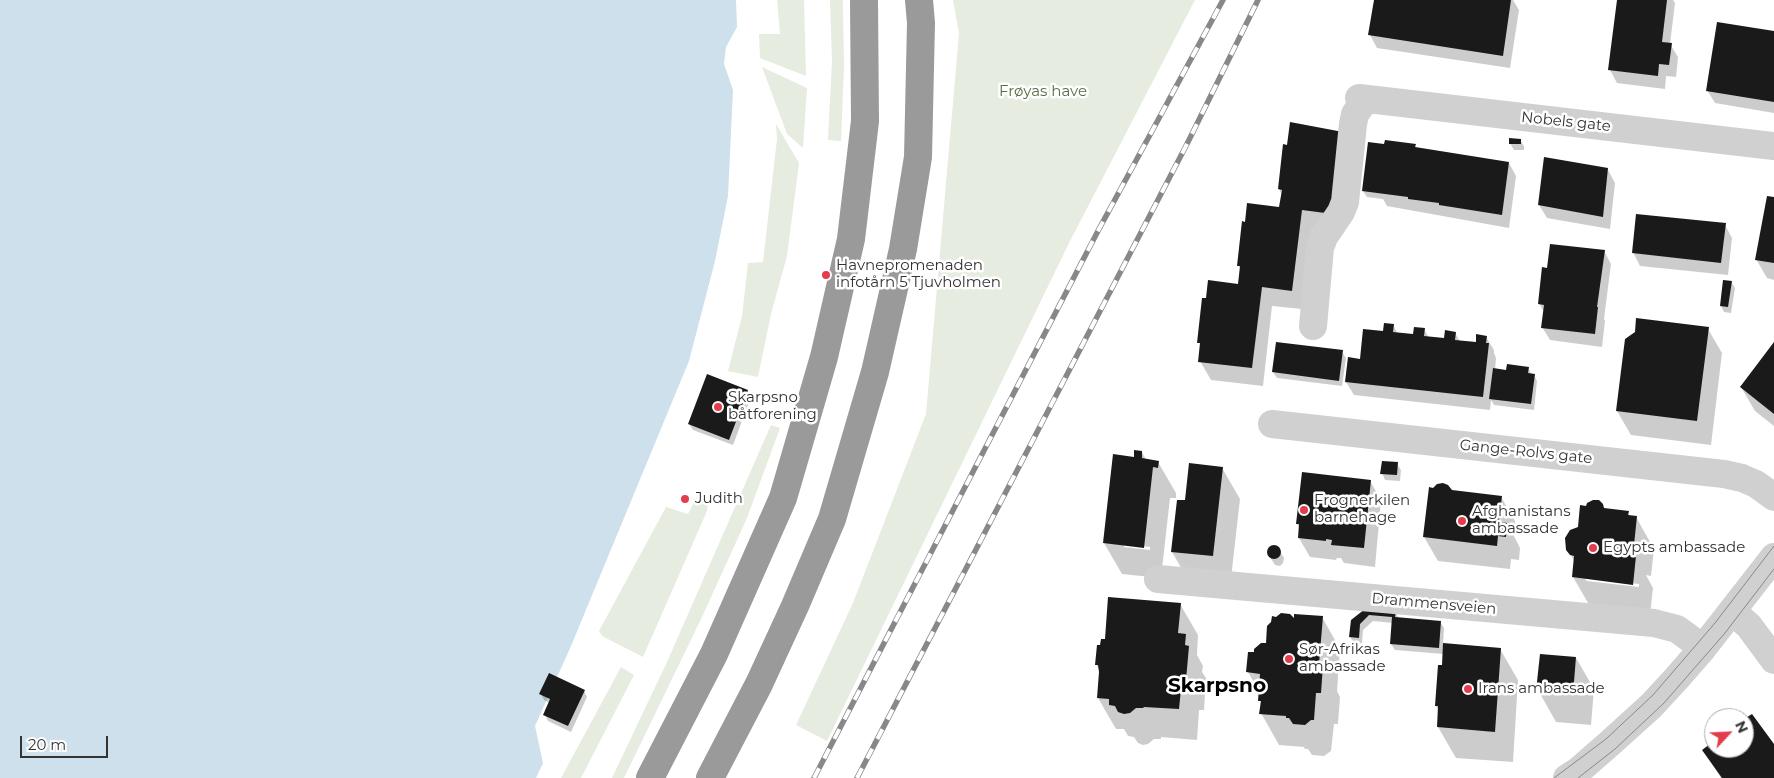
<!DOCTYPE html>
<html>
<head>
<meta charset="utf-8">
<style>
  body { margin:0 }
  #map { position:relative; width:1774px; height:778px; overflow:hidden; background:#fff; font-family:Montserrat,sans-serif }
  canvas { display:block }
  .north { position:absolute; left:1704px; top:708px; width:50px; height:50px; box-sizing:border-box; background:#fff; border:1px solid #adadad; border-radius:50%; rotate:65deg; font-size:14px; font-weight:700; line-height:20px; text-align:center; color:#333 }
  .north::after { content:''; display:block; margin:auto; width:18px; height:22px; background:#e23d4c; clip-path:polygon(50% 0,100% 100%,50% 72%,0 100%) }
  .scale { position:absolute; left:20px; top:736px; width:88px; height:22px; box-sizing:border-box; border:2px solid #333; border-top:0; padding-left:6px; font-size:15px; line-height:18px; white-space:nowrap; color:#333; -webkit-text-stroke:4px #fff; paint-order:stroke }
</style>
</head>
<body>
<div id="map">
<canvas width="1774" height="778"></canvas>
<div class="north">N</div>
<div class="scale">20 m</div>
</div>
<script>
const c = document.querySelector('canvas').getContext('2d');
c.lineJoin = 'round';
function paint(path, color) { c.fillStyle = color; c.fill(path, 'evenodd'); }
const shape = rows => new Path2D(rows.map(r => 'M' + r).join(''));
function trace(path, color, width, dash) { c.strokeStyle = color; c.lineWidth = width; c.lineCap = dash ? 'butt' : 'round'; c.setLineDash(dash || []); c.stroke(path); }
function drawText(font, color, halo, rows, align = 'center') {
  c.font = font + ' Montserrat,sans-serif'; c.lineWidth = 5; c.setLineDash([]); c.textBaseline = 'middle'; c.strokeStyle = halo; c.fillStyle = color; for (const [text, x, y, turn = 0] of rows) {
    c.save(); c.translate(x, y); c.rotate((+turn || 0) * Math.PI / 180); c.textAlign = isNaN(turn) ? turn : align; if (halo) c.strokeText(text, 0, 0); c.fillText(text, 0, 0); c.restore();
  }
}
paint(shape([
  [777,0,804,0,806,76,760,58,759,34,780,34],
  [830,0,843,0,843,8,844,67,841,141,828,140,832,61],
  [953,0,1195,0,1069,243,827,741,796,725,853,603,926,414,959,33],
  [762,67,807,88,803,148,787,134],
  [776,124,799,163,787,256,771,314,758,377,728,371,742,316,748,263,763,262,777,139],
  [771,425,780,428,747,518,702,617,624,778,612,778,667,662],
  [697,496,708,504,707,511,643,657,602,636,599,631,666,507,688,514],
  [621,667,634,675,581,778,561,778]
]), '#e6ecdf');
paint(shape([
  [0,0,736,0,737,27,726,47,724,64,733,90,728,196,715,261,689,361,571,646,535,726,543,763,536,778,0,778]
]), '#cde0eb');
paint(shape([
  [1375,0,1513,0,1519,10,1510,68,1377,48,1370,35],
  [1619,0,1673,0,1675,3,1670,44,1678,57,1676,77,1666,76,1665,89,1617,83,1610,70],
  [1774,33,1774,113,1715,103,1707,90],
  [1520,140,1524,146,1524,150,1514,150,1510,143],
  [1383,145,1415,145,1416,148,1509,163,1516,176,1509,228,1387,206,1383,199,1367,197,1363,191],
  [1354,152,1344,233,1312,229,1302,309,1272,306,1263,386,1211,380,1200,361,1201,346,1199,342,1239,286,1241,270,1238,265,1246,223,1280,209,1282,195,1279,189],
  [1608,170,1615,183,1610,229,1547,218,1539,205],
  [1774,199,1774,280,1767,278,1756,259],
  [1725,225,1732,238,1728,275,1640,266,1633,252],
  [1604,251,1611,264,1604,319,1605,321,1602,347,1550,340,1542,327,1544,312,1539,303,1548,269],
  [1731,282,1735,288,1731,313,1724,312,1721,306],
  [1393,325,1398,334,1414,336,1424,329,1429,338,1445,340,1455,333,1460,341,1477,343,1486,337,1494,350,1494,353,1496,358,1495,370,1508,372,1528,368,1532,375,1534,375,1537,381,1534,410,1494,405,1491,400,1490,410,1354,395,1346,382,1384,332],
  [1708,329,1722,353,1711,445,1631,435,1617,411],
  [1774,344,1774,426,1755,411,1741,387],
  [1342,352,1346,358,1342,386,1277,378,1273,372],
  [748,391,751,397,733,445,693,430,689,424],
  [1142,452,1146,460,1158,462,1176,493,1176,498,1170,498,1161,578,1122,574,1104,543,1135,458],
  [1124,544,1150,547,1150,550,1124,547],
  [1397,464,1401,470,1400,481,1385,480,1382,473],
  [1222,468,1240,499,1230,587,1190,583,1172,552,1186,502],
  [1370,481,1381,500,1375,567,1344,563,1341,558,1337,558,1336,560,1310,557,1299,538,1300,528,1297,524],
  [1451,491,1501,497,1515,521,1514,536,1520,548,1519,560,1511,559,1510,569,1438,561,1424,537],
  [1602,505,1605,510,1628,512,1630,517,1636,517,1654,549,1651,576,1646,575,1653,588,1650,615,1591,608,1573,577,1575,562,1568,550,1579,528],
  [1584,578,1639,584,1639,587,1587,581],
  [1272,546,1277,547,1284,558,1283,563,1280,566,1275,565,1268,554,1268,550],
  [1180,604,1198,635,1197,655,1203,666,1202,672,1206,678,1204,710,1199,710,1197,740,1161,737,1161,739,1154,739,1148,744,1143,745,1138,743,1134,737,1128,736,1124,729,1116,729,1098,698,1100,671,1096,664,1102,647,1106,641],
  [1366,610,1395,612,1399,619,1440,622,1444,628,1443,645,1500,649,1518,680,1513,762,1456,758,1438,727,1439,711,1436,706,1444,654,1395,650,1391,644,1393,623,1373,621,1363,630,1362,643,1354,643,1350,637],
  [1322,617,1340,649,1337,691,1340,697,1338,724,1334,724,1331,751,1324,756,1312,755,1308,749,1305,749,1304,747,1279,745,1261,713,1260,693,1248,672,1255,654,1295,621],
  [1576,658,1594,689,1591,725,1556,722,1538,690],
  [584,691,587,697,571,732,548,721,545,715,550,703,544,700,541,694],
  [1744,721,1774,746,1774,778,1721,778,1704,751,1714,743,1714,748,1744,748]
]), '#0003');
paint(shape([
  [1374,0,1511,0,1503,56,1368,35],
  [1617,0,1667,0,1662,42,1672,43,1669,65,1659,64,1658,76,1608,70],
  [1717,22,1774,31,1774,102,1706,91],
  [1290,122,1343,132,1333,214,1302,210,1292,291,1262,287,1252,368,1198,362,1200,343,1197,343,1202,298,1206,298,1208,280,1238,284,1240,266,1237,266,1242,221,1245,222,1247,203,1279,207,1282,190,1278,189,1283,144,1287,145],
  [1509,138,1521,139,1521,144,1509,144],
  [1385,140,1416,144,1415,147,1509,162,1502,215,1439,205,1439,203,1408,199,1408,197,1362,191,1368,142,1384,144],
  [1544,157,1608,168,1603,217,1538,205],
  [1767,196,1774,197,1774,263,1755,260],
  [1636,214,1726,223,1721,263,1632,253],
  [1550,244,1605,250,1597,307,1598,307,1595,334,1541,328,1544,305,1538,304,1542,267,1547,268],
  [1723,280,1732,281,1728,307,1720,306],
  [1636,318,1709,327,1697,421,1616,411,1625,339,1635,332],
  [1384,323,1394,324,1393,332,1413,334,1414,327,1425,328,1424,336,1444,338,1445,330,1456,332,1455,340,1476,342,1476,334,1487,336,1486,343,1489,343,1483,397,1345,382,1348,357,1360,359,1363,329,1383,331],
  [1276,342,1343,350,1339,381,1272,372],
  [1774,342,1774,414,1740,387],
  [1507,364,1529,367,1528,373,1535,374,1531,404,1489,399,1493,368,1506,370],
  [707,374,748,390,729,440,688,424],
  [1134,450,1142,451,1142,458,1159,461,1158,468,1153,467,1144,548,1103,543,1113,454,1134,457],
  [1382,461,1398,462,1397,475,1380,474],
  [1189,463,1223,467,1213,556,1171,552,1177,500,1185,500],
  [1302,472,1371,480,1364,548,1331,545,1332,540,1326,539,1326,541,1298,538,1299,524,1296,524],
  [1443,483,1448,485,1452,490,1502,496,1499,522,1507,523,1506,537,1498,536,1497,546,1423,537,1429,487,1433,488,1437,484],
  [1593,500,1599,500,1603,504,1604,508,1629,511,1628,515,1637,516,1634,545,1625,544,1624,554,1636,556,1633,585,1572,577,1574,556,1570,555,1566,550,1565,538,1570,530,1578,527,1580,505,1586,506,1587,503],
  '1267 552a7 7 0 1 1 14 0a7 7 0 1 1-14 0Z',
  [1108,597,1181,603,1178,633,1186,634,1185,645,1189,646,1186,680,1182,679,1179,709,1144,707,1143,708,1136,708,1130,713,1124,714,1118,712,1115,706,1109,705,1109,699,1097,698,1099,672,1098,665,1095,665,1097,645,1100,645,1101,639,1105,639],
  [1365,609,1396,611,1395,617,1441,621,1439,648,1390,644,1392,617,1369,615,1360,624,1359,638,1349,637,1351,620],
  [1281,613,1290,614,1294,618,1294,614,1323,616,1319,664,1323,665,1321,693,1316,693,1314,720,1311,720,1305,725,1293,724,1289,718,1286,718,1286,716,1259,714,1261,701,1258,701,1260,674,1246,672,1248,652,1254,652,1254,649,1261,643,1266,643,1267,626,1271,622,1272,616,1276,617],
  [1443,643,1501,648,1495,732,1437,727,1438,706,1435,706,1438,665,1442,665],
  [1540,654,1576,657,1573,694,1536,691],
  [549,673,585,690,568,726,543,715,550,699,539,694],
  [1752,714,1774,744,1774,778,1722,778,1702,750,1714,741,1714,748,1744,748,1744,719]
]), '#1a1a1a');
trace(shape([
  [1359,98,1774,146],
  [1313,326,1320,248,1324,237,1341,212,1345,202,1353,124,1355,114,1366,99],
  [1272,424,1724,474,1742,478,1756,484,1774,497],
  [1158,579,1654,623,1677,629,1703,648],
  [1732,611,1749,626,1774,660],
  [1567,778,1578,771,1609,744,1651,706,1676,679,1703,648,1774,557]
]), '#d0d0d0', 28);
trace(shape([
  [650,778,714,654,783,498,824,357,851,239,865,121,864,0],
  [710,778,759,684,795,606,832,519,875,372,903,249,918,157,921,23,919,0]
]), '#9a9a9a', 28);
trace(shape([
  [1554,778,1606,739,1653,695,1715,623,1774,546],
  [1578,778,1615,749,1664,703,1725,633,1774,569]
]), '#888', 1);
const rail = shape([
  [814,778,1099,229,1223,0],
  [857,778,1187,144,1258,0]
]);
trace(rail, '#888', 5.5);
trace(rail, '#fff', 4, [11]);
for (const [x, y, r, color] of [
  [826,275,5,"#e23d4c"],
  [718,407,5,"#e23d4c"],
  [685,499,5,"#e23d4c"],
  [1304,510,5,"#e23d4c"],
  [1462,521,5,"#e23d4c"],
  [1593,548,5,"#e23d4c"],
  [1289,659,5,"#e23d4c"],
  [1468,689,5,"#e23d4c"]
]) { const dot = new Path2D(); dot.arc(x, y, r, 0, 2 * Math.PI); c.fillStyle = color; c.fill(dot); trace(dot, '#fff', 2); }
drawText('15px', '#576f40', '#fff', [
  ["Frøyas have",1043,92]
]);
drawText('15px', '#333', '#fff', [
  ["Nobels gate",1566,122,6],
  ["Gange-Rolvs gate",1526,452,6],
  ["Drammensveien",1434,604,5]
]);
drawText('15px', '#333', '#fff', [
  ["Havnepromenaden",836,266],
  ["infotårn 5 Tjuvholmen",836,283],
  ["Skarpsno",728,398],
  ["båtforening",728,415],
  ["Judith",695,499],
  ["Frognerkilen",1314,501],
  ["barnehage",1314,518],
  ["Afghanistans",1472,512],
  ["ambassade",1472,529],
  ["Egypts ambassade",1603,548],
  ["Sør-Afrikas",1299,650],
  ["ambassade",1299,667],
  ["Irans ambassade",1478,689]
], 'left');
drawText('bold 20px', '#000', '#fff', [
  ["Skarpsno",1217,686]
]);
</script>
</body>
</html>
